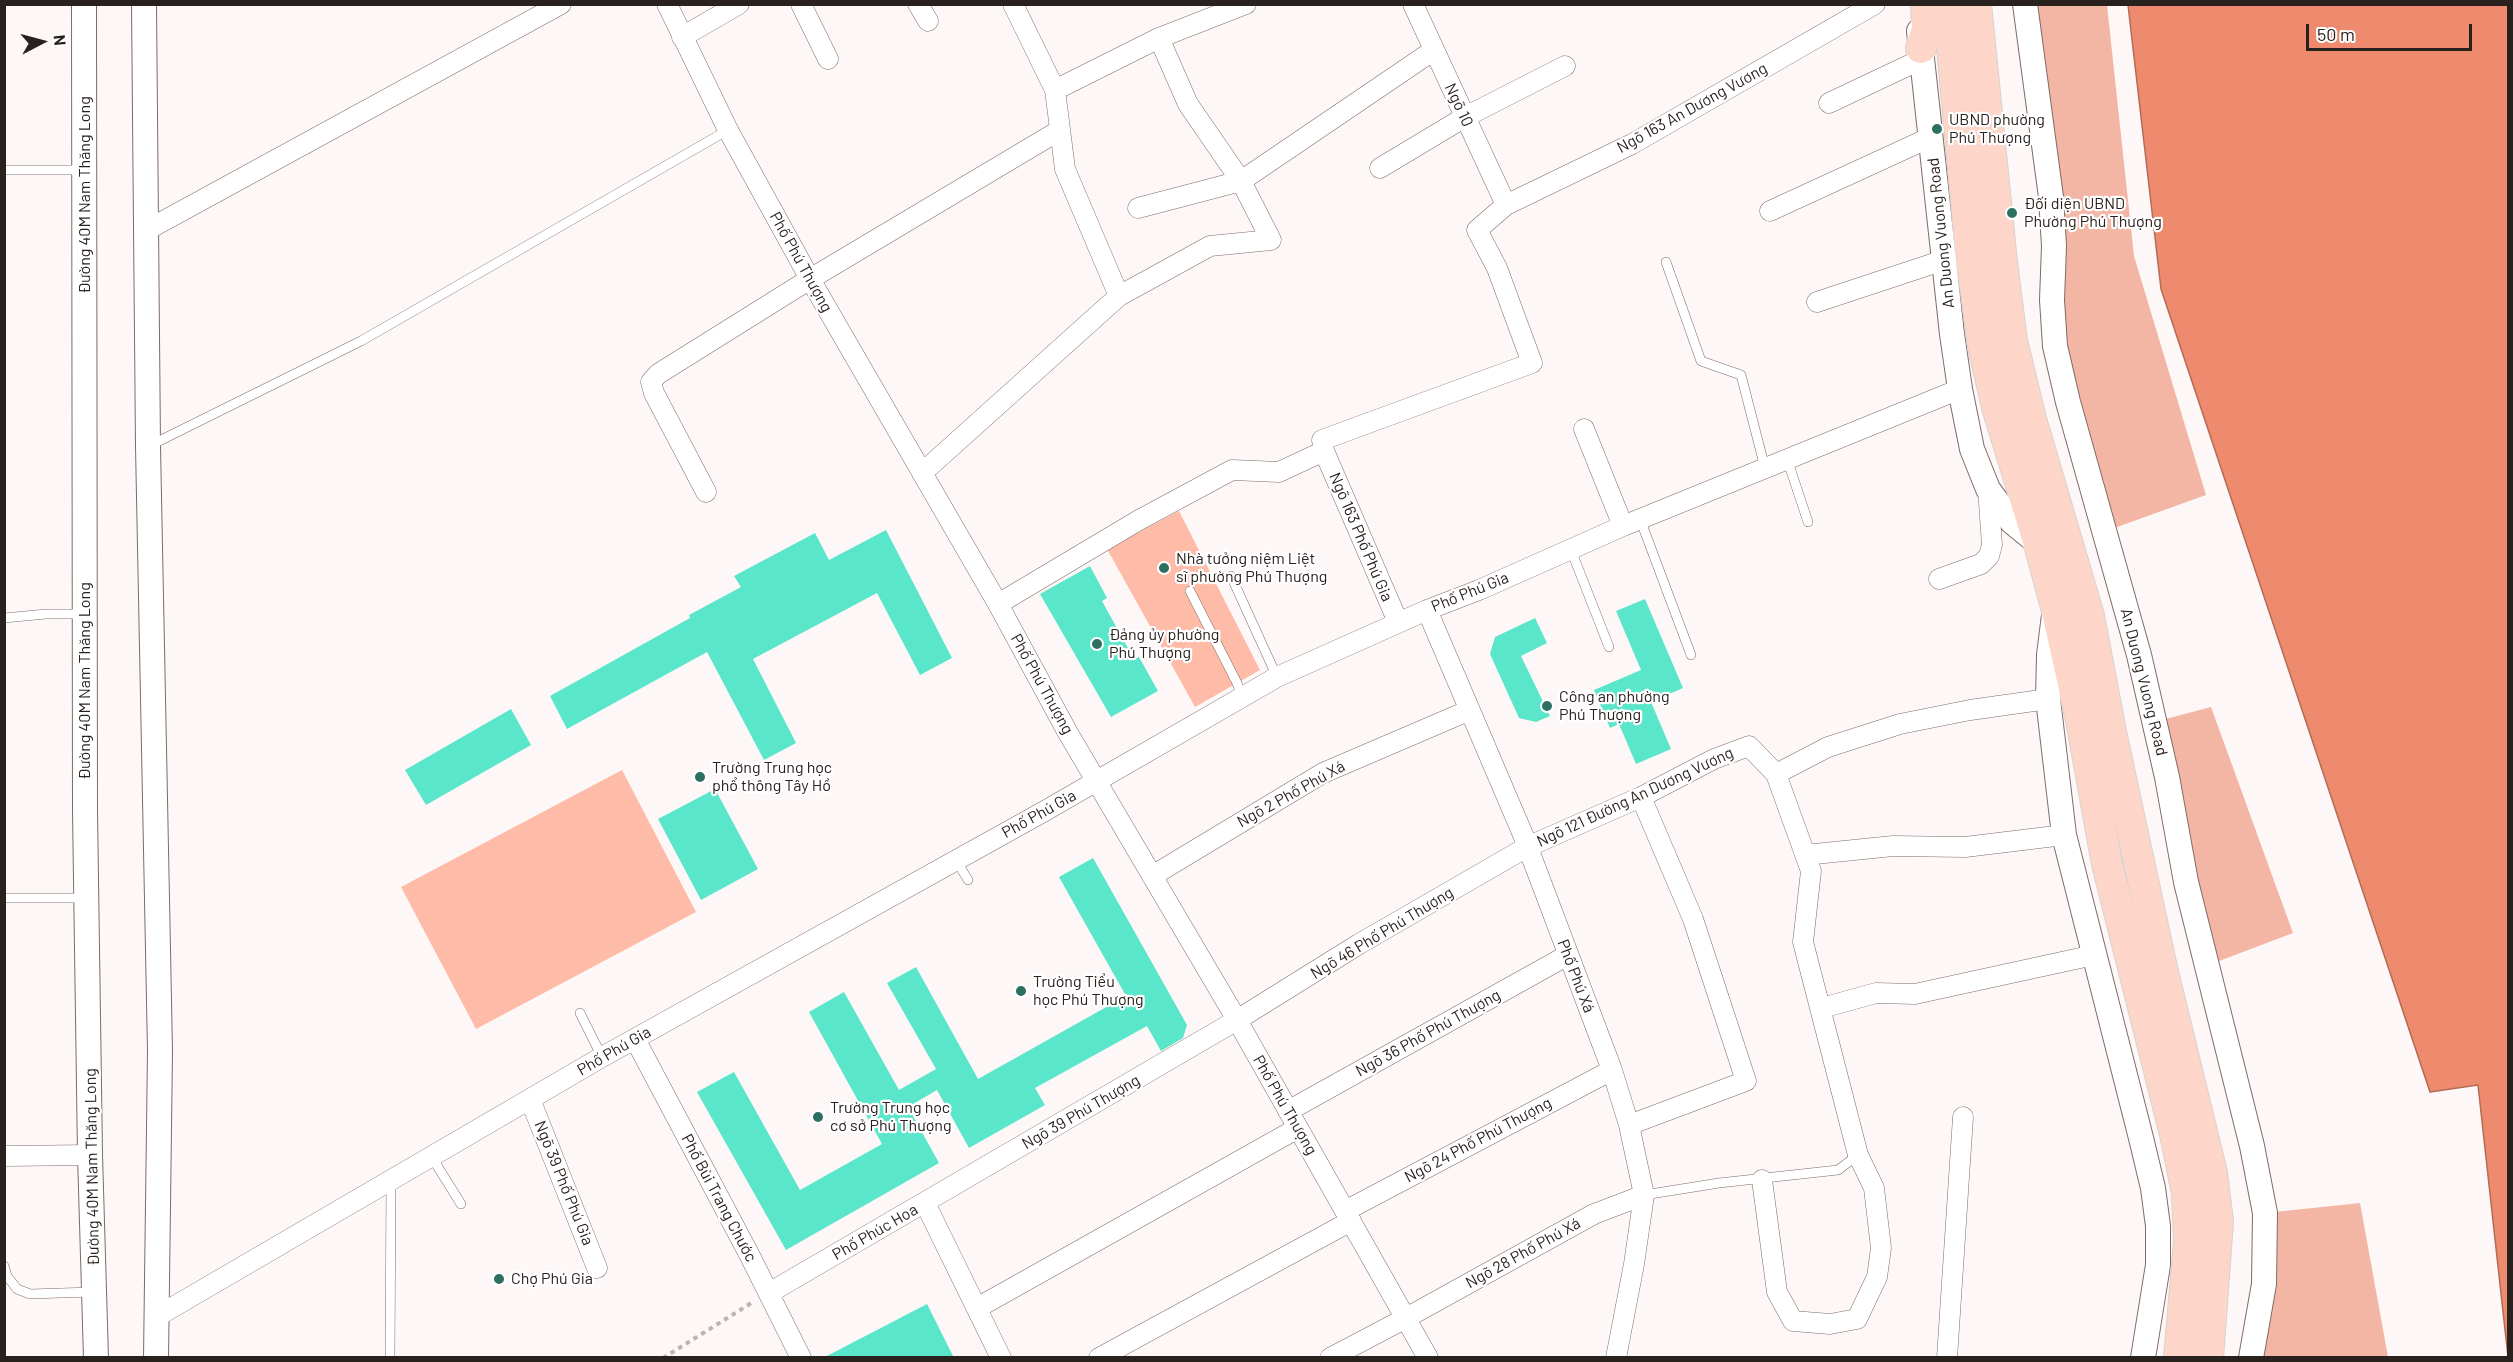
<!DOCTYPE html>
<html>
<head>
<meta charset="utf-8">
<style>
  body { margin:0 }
  #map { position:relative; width:2513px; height:1362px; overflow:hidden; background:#fdf8f7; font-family:Barlow,sans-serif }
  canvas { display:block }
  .frame { position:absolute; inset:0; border:6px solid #29211e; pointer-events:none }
  .north { position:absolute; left:12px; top:12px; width:60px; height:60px; -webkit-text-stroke:4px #fff; paint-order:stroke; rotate:84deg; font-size:16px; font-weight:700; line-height:24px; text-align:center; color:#29211e }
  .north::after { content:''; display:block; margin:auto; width:21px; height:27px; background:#29211e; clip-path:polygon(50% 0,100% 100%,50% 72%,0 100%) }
  .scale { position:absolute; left:2306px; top:24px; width:166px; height:27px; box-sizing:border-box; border:3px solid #29211e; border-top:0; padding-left:8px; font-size:18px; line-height:21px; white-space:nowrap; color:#29211e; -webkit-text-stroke:4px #fff; paint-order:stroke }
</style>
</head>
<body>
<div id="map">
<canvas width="2513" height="1362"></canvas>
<div class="frame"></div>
<div class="north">N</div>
<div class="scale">50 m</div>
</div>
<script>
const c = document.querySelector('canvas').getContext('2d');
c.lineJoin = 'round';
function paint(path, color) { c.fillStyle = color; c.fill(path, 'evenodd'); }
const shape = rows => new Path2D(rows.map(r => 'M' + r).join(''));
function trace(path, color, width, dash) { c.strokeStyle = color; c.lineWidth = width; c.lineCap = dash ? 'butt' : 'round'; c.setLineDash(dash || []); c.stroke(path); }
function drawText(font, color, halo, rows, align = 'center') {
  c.font = font + ' Barlow,sans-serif'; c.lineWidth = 4.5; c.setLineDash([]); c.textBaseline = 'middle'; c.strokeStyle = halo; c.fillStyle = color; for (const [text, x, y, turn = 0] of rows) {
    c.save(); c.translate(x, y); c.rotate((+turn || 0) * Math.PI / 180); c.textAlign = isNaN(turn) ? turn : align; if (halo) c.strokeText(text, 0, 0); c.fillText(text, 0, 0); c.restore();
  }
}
paint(shape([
  [1179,511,1260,670,1195,707,1107,549],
  [622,770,696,912,476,1029,401,887]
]), '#febba7');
paint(shape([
  [2027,5,2107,5,2134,256,2206,495,2106,531,2055,346],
  [2211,707,2293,933,2206,966,2154,722],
  [2360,1203,2388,1357,2253,1358,2265,1213]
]), '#f4b6a4');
const water = shape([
  [2128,5,2508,5,2508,1357,2478,1085,2430,1092,2161,289,2128,5]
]);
paint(water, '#ee8b6e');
trace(water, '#b36b56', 1.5);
paint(shape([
  [886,530,952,658,920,675,877,593,753,659,796,743,764,760,707,652,567,729,550,696,690,618,689,615,741,587,734,576,815,533,829,560],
  [1090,566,1107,598,1102,601,1134,659,1139,657,1158,691,1111,717,1040,594],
  [1645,599,1683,688,1651,702,1671,749,1636,764,1619,724,1610,728,1594,690,1641,670,1616,611],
  [1535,618,1547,643,1521,656,1550,716,1536,722,1519,718,1490,654,1495,637],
  [511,709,531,745,426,805,405,770],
  [715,789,758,869,701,900,658,819],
  [1093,858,1187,1025,1183,1038,1161,1051,1147,1026,1035,1088,1045,1105,969,1148,937,1090,908,1107,939,1163,786,1250,697,1092,734,1072,800,1190,882,1144,809,1012,844,992,899,1090,936,1069,887,983,916,967,978,1079,1126,996,1059,877],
  [927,1304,954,1358,823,1358]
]), '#5ae6ca');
const service = shape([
  [4,170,82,170],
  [1666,262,1701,361,1741,375,1765,468],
  [149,446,361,341,728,130],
  [1787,459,1808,522],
  [1640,519,1691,655],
  [1571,550,1609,647],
  [1231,576,1277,677],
  [1190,591,1237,683,1242,697],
  [4,618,46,614,85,614],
  [956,860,968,880],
  [4,898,84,898],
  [580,1013,602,1057],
  [431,1156,461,1204],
  [1644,1195,1719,1183,1838,1170,1858,1155],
  [4,1266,7,1276,17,1289,30,1294,92,1292],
  [390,1358,391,1181]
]);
const minor = shape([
  [667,4,728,130,810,279,998,604,1068,733,1237,1020,1428,1358],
  [801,4,828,59],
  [918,4,928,21],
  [1013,4,1055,90,1065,169,1119,296],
  [1413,4,1506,205],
  [682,37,739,4],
  [1055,90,1159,38,1246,4],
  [1829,103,1922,59],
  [1380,168,1465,117,1565,66],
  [1138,208,1241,181,1188,104,1159,38],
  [1770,211,1931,137],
  [147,230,561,4],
  [1817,302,1944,260],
  [1584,429,1623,526],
  [922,473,1119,296,1210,246,1271,240,1241,181,1434,50],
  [706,492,654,393,651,382,658,374,810,279,1060,130],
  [1939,579,1981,564,1989,556,1992,545,1988,489],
  [998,604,1139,520,1232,470,1279,472,1324,451],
  [1427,610,1524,837,1612,1070,1629,1125,1644,1195,1634,1264,1616,1358],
  [1398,622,1324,451,1322,440,1532,363,1497,268,1477,230,1506,205,1632,144,1875,4],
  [1776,774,1828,747,1900,724,1970,710,2048,699],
  [1805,855,1893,846,1965,847,2064,835],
  [1152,876,1323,773,1470,710],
  [1822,1008,1876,993,1915,994,2094,955],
  [635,1039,750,1256,801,1358],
  [530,1099,597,1268],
  [1288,1111,1568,955],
  [1629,1125,1746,1081,1693,919,1641,797],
  [4,1156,90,1155],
  [925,1203,1001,1358],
  [1345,1211,1612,1070],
  [769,1293,1237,1020,1359,944,1527,847,1641,797,1714,759,1749,746,1776,774,1811,871,1803,942,1858,1155,1874,1188,1881,1248,1877,1277,1857,1319,1830,1324,1793,1321,1777,1292,1762,1180],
  [977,1308,1298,1128],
  [156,1317,602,1057,1043,812,1277,677,1427,610,1479,590,1623,526,1960,389],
  [1099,1358,1351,1221],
  [1330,1358,1406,1318,1594,1214,1644,1195],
  [1947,1358,1963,1117]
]);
const tertiary = shape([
  [84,4,85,810,90,1155,96,1358],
  [144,4,148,446,160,1051,156,1358],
  [2025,4,2051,197,2054,246,2052,300,2055,346,2068,402,2139,655,2167,777,2186,882,2252,1146,2265,1213,2264,1284,2251,1358],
  [1919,31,1952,334,1960,389,1972,449,1988,489,2012,522,2039,544],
  [2054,615,2049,655,2048,699,2064,835,2141,1138,2153,1188,2158,1226,2158,1265,2143,1358]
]);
const primary = shape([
  [1948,4,1971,255,1983,346,1997,407,2039,544,2056,607,2081,720,2107,864,2175,1134,2187,1193,2189,1241,2179,1358],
  [1976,4,2002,262,2012,341,2031,419,2089,616,2112,737,2162,968,2212,1173,2218,1222,2208,1358],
  [1921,48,1927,29,1926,4]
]);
trace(service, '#7f6b65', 10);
trace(minor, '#7f6b65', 21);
trace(tertiary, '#7f6b65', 26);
trace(primary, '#d4d3d2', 32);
trace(shape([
  [663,1358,753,1302]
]), '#bab4b3', 4, [4.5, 4.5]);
trace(service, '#fff', 9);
trace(minor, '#fff', 20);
trace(tertiary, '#fff', 24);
trace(primary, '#fed6c9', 30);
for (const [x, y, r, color] of [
  [1937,129,6,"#2d7062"],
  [2012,213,6,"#2d7062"],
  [1164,568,6,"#2d7062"],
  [1097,644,6,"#2d7062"],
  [1547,706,6,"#2d7062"],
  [700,777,6,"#2d7062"],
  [1021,991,6,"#2d7062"],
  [818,1117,6,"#2d7062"],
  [499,1279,6,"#2d7062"]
]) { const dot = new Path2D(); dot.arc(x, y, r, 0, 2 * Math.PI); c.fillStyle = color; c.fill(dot); trace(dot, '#fff', 2); }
drawText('16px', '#29211e', '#fff', [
  ["Ngõ 10",1459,105,65],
  ["Ngõ 163 An Dương Vương",1692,108,-29],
  ["Đường 40M Nam Thăng Long",85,195,-90],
  ["An Duong Vuong Road",1941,233,-96],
  ["Phố Phú Thượng",801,262,61],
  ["Ngõ 163 Phố Phú Gia",1361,537,67],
  ["Phố Phú Gia",1470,592,-22],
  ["Đường 40M Nam Thăng Long",85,681,-90],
  ["An Duong Vuong Road",2144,682,76],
  ["Phố Phú Thượng",1042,684,61],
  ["Ngõ 2 Phố Phú Xá",1291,794,-29],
  ["Ngõ 121 Đường An Dương Vương",1635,797,-25],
  ["Phố Phú Gia",1039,814,-29],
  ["Ngõ 46 Phố Phú Thượng",1382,933,-31],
  ["Phố Phú Xá",1576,976,69],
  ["Ngõ 36 Phố Phú Thượng",1428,1033,-29],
  ["Phố Phú Gia",614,1051,-30],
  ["Phố Phú Thượng",1285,1105,60],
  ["Ngõ 39 Phú Thượng",1081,1112,-30],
  ["Ngõ 24 Phố Phú Thượng",1478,1140,-28],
  ["Đường 40M Nam Thăng Long",92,1167,-91],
  ["Ngõ 39 Phố Phú Gia",564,1183,68],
  ["Phố Bùi Trang Chước",719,1198,62],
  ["Phố Phúc Hoa",875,1232,-30],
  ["Ngõ 28 Phố Phú Xá",1523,1253,-29]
]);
drawText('16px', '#29211e', '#fff', [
  ["UBND phường",1949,120],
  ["Phú Thượng",1949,138],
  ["Đối diện UBND",2024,204],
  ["Phường Phú Thượng",2024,222],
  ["Nhà tưởng niệm Liệt",1176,559],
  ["sĩ phường Phú Thượng",1176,577],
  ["Đảng ủy phường",1109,635],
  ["Phú Thượng",1109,653],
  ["Công an phường",1559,697],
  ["Phú Thượng",1559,715],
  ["Trường Trung học",712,768],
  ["phổ thông Tây Hồ",712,786],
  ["Trường Tiểu",1033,982],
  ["học Phú Thượng",1033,1000],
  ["Trường Trung học",830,1108],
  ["cơ sở Phú Thượng",830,1126],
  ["Chợ Phú Gia",511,1279]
], 'left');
</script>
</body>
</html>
